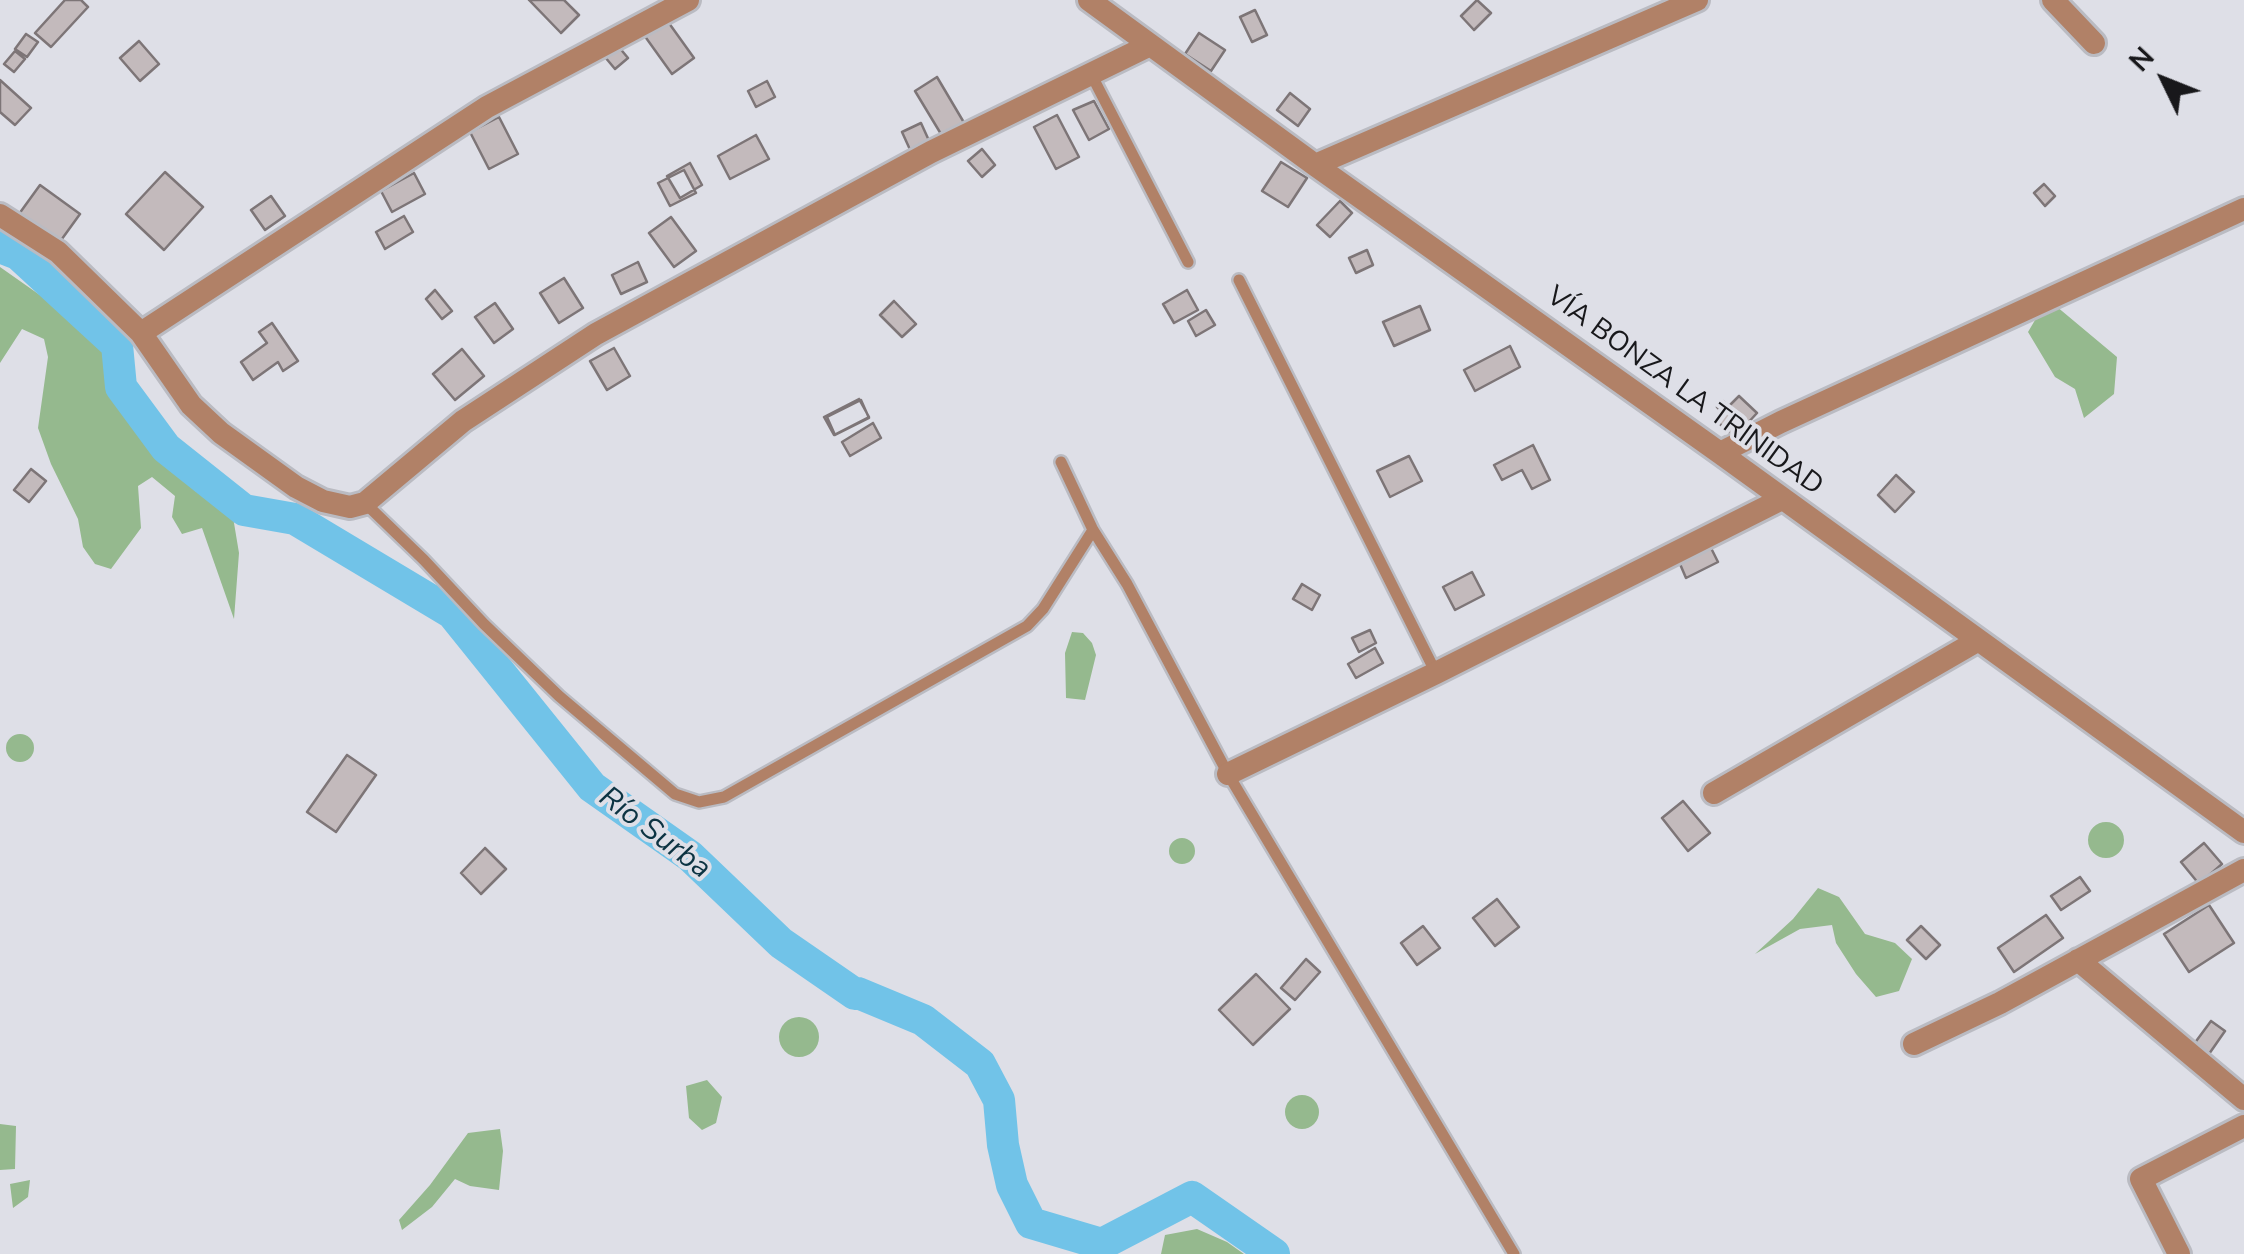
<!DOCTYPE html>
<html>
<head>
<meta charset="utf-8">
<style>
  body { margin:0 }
  #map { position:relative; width:2244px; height:1254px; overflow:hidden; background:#dedfe7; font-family:"Nunito Sans",sans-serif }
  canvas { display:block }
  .north { position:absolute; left:2114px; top:30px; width:100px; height:100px; -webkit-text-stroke:8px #dedfe7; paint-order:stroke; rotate:313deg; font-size:28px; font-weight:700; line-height:40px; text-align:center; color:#18181b }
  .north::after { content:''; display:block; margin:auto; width:35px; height:45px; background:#18181b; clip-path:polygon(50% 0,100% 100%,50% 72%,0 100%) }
</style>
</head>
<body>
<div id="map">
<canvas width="2244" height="1254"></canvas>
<div class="north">N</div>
</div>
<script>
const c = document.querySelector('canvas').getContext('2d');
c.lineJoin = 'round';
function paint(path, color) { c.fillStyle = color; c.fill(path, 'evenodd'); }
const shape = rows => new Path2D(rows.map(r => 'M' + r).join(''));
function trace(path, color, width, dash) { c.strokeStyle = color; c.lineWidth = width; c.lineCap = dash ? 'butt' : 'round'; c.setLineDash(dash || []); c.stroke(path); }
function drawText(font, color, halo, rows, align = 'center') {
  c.font = font + ' "Nunito Sans",sans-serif'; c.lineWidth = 8; c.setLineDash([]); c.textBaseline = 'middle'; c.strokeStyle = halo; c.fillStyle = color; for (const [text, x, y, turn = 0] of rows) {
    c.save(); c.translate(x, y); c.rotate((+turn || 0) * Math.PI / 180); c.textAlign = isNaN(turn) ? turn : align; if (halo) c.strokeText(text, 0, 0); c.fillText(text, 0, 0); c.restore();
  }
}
paint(shape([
  [0,267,64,312,84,330,108,356,127,397,165,459,194,490,233,517,239,553,234,619,202,528,182,534,172,517,175,496,152,477,138,486,141,528,111,569,95,564,83,547,78,519,51,464,38,428,48,357,44,339,22,329,0,363],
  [2056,306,2117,357,2114,394,2084,418,2075,389,2055,377,2028,332,2041,310],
  [1072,632,1083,633,1092,643,1096,655,1085,700,1066,698,1065,653],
  '6 748a14 14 0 1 1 28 0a14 14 0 1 1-28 0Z',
  '2088 840a18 18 0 1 1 36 0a18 18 0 1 1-36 0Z',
  '1169 851a13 13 0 1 1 26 0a13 13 0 1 1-26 0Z',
  [1818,888,1839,897,1865,934,1895,943,1912,959,1899,991,1876,997,1856,974,1836,943,1832,925,1800,929,1755,954,1793,919],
  '779 1037a20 20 0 1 1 40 0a20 20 0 1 1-40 0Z',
  [707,1080,722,1097,716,1123,702,1130,689,1118,686,1086],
  '1285 1112a17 17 0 1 1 34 0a17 17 0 1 1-34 0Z',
  [0,1124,16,1126,15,1169,0,1170],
  [500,1129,503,1151,499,1190,470,1186,455,1179,432,1207,402,1230,399,1220,430,1185,468,1133],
  [30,1180,28,1197,13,1208,10,1184],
  [1197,1229,1227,1242,1244,1254,1161,1254,1165,1235]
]), '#95b98e');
trace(shape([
  [0,247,18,254,117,345,121,387,166,448,244,510,295,519,452,613,592,787,690,856,781,943,855,994,858,993,923,1020,980,1064,999,1100,1003,1145,1012,1185,1031,1223,1102,1244,1192,1197,1274,1254]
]), '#71c3e8', 32);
const building = shape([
  [65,0,81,0,88,7,51,47,35,33,65,0],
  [529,0,564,0,579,15,561,33,529,0],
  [1477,0,1491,13,1474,30,1461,16,1477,0],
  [1255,10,1267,35,1252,42,1240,17,1255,10],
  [666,19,694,58,672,74,644,35,666,19],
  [1199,33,1225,50,1211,71,1185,54,1199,33],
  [26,34,38,42,27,57,15,49,26,34],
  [139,41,159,64,140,81,120,58,139,41],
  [618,46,628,58,615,69,605,57,618,46],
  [15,51,25,59,14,72,4,64,15,51],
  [937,77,966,126,944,139,915,91,937,77],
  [0,80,31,108,15,125,0,112,0,80],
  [767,81,775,97,756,107,748,91,767,81],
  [1290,93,1310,109,1298,126,1277,110,1290,93],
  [1094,101,1109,129,1089,140,1073,110,1094,101],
  [1057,115,1079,157,1056,169,1034,127,1057,115],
  [499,117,518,154,489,169,470,132,499,117],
  [921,123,931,145,912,154,902,132,921,123],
  [756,135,769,159,730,179,718,156,756,135],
  [982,149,995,165,982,177,968,161,982,149],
  [1281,162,1307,178,1288,207,1262,191,1281,162],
  [690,163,702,185,680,198,667,176,690,163],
  [684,170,696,193,670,206,658,183,684,170],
  [165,172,203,207,164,250,126,214,165,172],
  [414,173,425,194,392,212,381,191,414,173],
  [2044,184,2055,196,2045,206,2034,193,2044,184],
  [40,185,80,214,59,243,19,214,40,185],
  [271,196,285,216,265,230,251,210,271,196],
  [1340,201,1352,213,1330,237,1317,225,1340,201],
  [404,216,413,232,385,249,376,232,404,216],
  [671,217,696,251,674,267,649,233,671,217],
  [1367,250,1373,265,1356,273,1349,258,1367,250],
  [638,262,647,282,621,294,612,275,638,262],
  [564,278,583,308,559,323,540,293,564,278],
  [435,290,452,311,442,319,426,299,435,290],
  [1187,290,1198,310,1174,323,1163,304,1187,290],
  [894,301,916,324,902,337,880,315,894,301],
  [495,303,513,329,494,343,475,317,495,303],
  [1420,306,1430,330,1394,346,1383,322,1420,306],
  [1206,310,1215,325,1196,336,1188,321,1206,310],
  [272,323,298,361,283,371,278,362,253,380,241,362,267,343,259,332,272,323],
  [1510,346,1520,367,1475,391,1464,370,1510,346],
  [614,348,630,376,607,390,590,361,614,348],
  [462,349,484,376,455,400,433,374,462,349],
  [1739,396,1757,413,1734,438,1717,421,1724,414,1717,407,1723,401,1729,406,1739,396],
  [859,399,869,417,834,435,824,417,859,399],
  [861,400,869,418,835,435,827,417,861,400],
  [873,423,881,438,850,456,842,442,873,423],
  [1533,445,1550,480,1532,489,1522,470,1502,480,1494,465,1533,445],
  [1409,456,1422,481,1390,497,1377,471,1409,456],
  [31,469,46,481,29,502,14,490,31,469],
  [1896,475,1914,492,1895,512,1878,495,1896,475],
  [1708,542,1718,562,1686,578,1677,557,1708,542],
  [1472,572,1484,595,1455,610,1443,587,1472,572],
  [1302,584,1320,595,1312,610,1293,599,1302,584],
  [1370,630,1376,643,1359,652,1352,638,1370,630],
  [1375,648,1383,663,1356,678,1348,664,1375,648],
  [347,755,376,775,336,832,307,812,347,755],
  [1683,801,1710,833,1688,851,1662,818,1683,801],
  [2204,843,2222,864,2199,884,2181,862,2204,843],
  [485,848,506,869,481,894,461,873,485,848],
  [2080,877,2090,891,2061,910,2051,896,2080,877],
  [1497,899,1519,927,1495,946,1473,918,1497,899],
  [2209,905,2234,943,2189,972,2164,934,2209,905],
  [2046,915,2063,938,2014,972,1998,948,2046,915],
  [1423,926,1440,948,1417,965,1401,943,1423,926],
  [1921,926,1940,945,1926,959,1907,940,1921,926],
  [1306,959,1320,972,1295,1000,1281,988,1306,959],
  [1256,974,1290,1009,1253,1045,1219,1010,1256,974],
  [2211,1021,2225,1031,2209,1054,2194,1044,2211,1021]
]);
paint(building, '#c3babc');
trace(building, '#7d7577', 2.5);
const lane = shape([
  [1091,74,1188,262],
  [1239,280,1436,673],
  [1061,462,1093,530,1127,584,1228,774,1514,1254],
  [365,503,424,560,484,624,559,696,675,794,699,802,724,797,1027,626,1043,609,1093,530]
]);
const street = shape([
  [1089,0,1315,165,1720,453,2244,832],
  [2053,0,2094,43],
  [1315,165,1697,0],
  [0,215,58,252,141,333,191,405,221,433,296,487,323,501,350,507,365,503,463,421,596,334,931,152,1150,45],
  [141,333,487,107,688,0],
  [1720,453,1781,422,2244,209],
  [1228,774,1436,673,1782,499],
  [1714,793,1977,641],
  [2078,960,2244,1099],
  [1914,1044,2000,1003,2244,870],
  [2179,1254,2141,1179,2244,1126]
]);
trace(lane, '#babbc2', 16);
trace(street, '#babbc2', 28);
trace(lane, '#b18167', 11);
trace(street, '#b18167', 22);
drawText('28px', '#18181b', '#dedfe7', [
  ["VÍA BONZA LA TRINIDAD",1684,392,36]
]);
drawText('italic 30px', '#0c3342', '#dedfe7', [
  ["Río Surba",654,834,37]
]);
</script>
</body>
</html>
